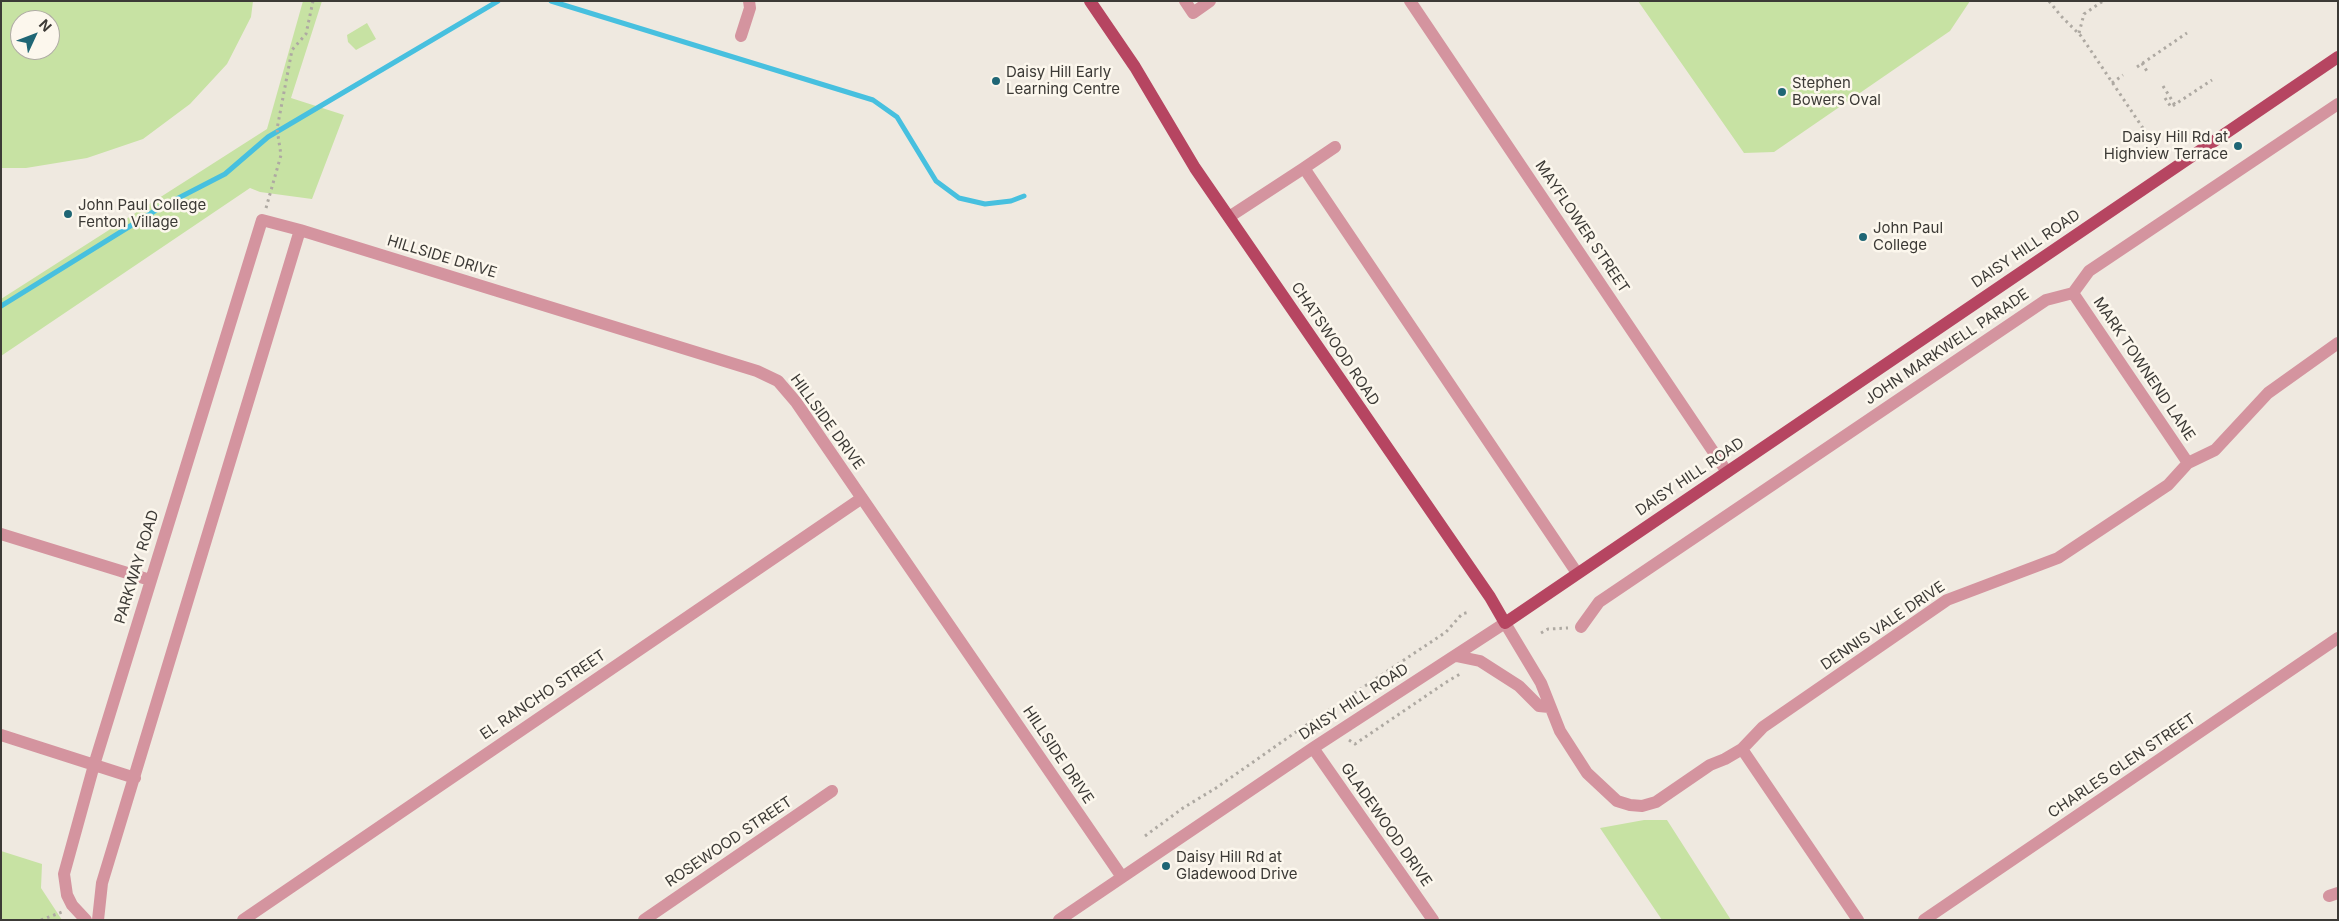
<!DOCTYPE html>
<html>
<head>
<meta charset="utf-8">
<style>
  body { margin:0 }
  #map { position:relative; width:2339px; height:921px; overflow:hidden; background:#efe9e0; font-family:Inter,sans-serif }
  canvas { display:block }
  .frame { position:absolute; inset:0; border:2px solid #3c3a36; pointer-events:none }
  .north { position:absolute; left:10px; top:10px; width:50px; height:50px; box-sizing:border-box; background:#fcf7ed; border:1px solid #afaba4; border-radius:50%; rotate:47deg; font-size:14px; font-weight:700; line-height:20px; text-align:center; color:#3c3a36 }
  .north::after { content:''; display:block; margin:auto; width:18px; height:22px; background:#1f6675; clip-path:polygon(50% 0,100% 100%,50% 72%,0 100%) }
</style>
</head>
<body>
<div id="map">
<canvas width="2339" height="921"></canvas>
<div class="frame"></div>
<div class="north">N</div>
</div>
<script>
const c = document.querySelector('canvas').getContext('2d');
c.lineJoin = 'round';
function paint(path, color) { c.fillStyle = color; c.fill(path, 'evenodd'); }
const shape = rows => new Path2D(rows.map(r => 'M' + r).join(''));
function trace(path, color, width, dash) { c.strokeStyle = color; c.lineWidth = width; c.lineCap = dash ? 'butt' : 'round'; c.setLineDash(dash || []); c.stroke(path); }
function drawText(font, color, halo, rows, align = 'center') {
  c.font = font + ' Inter,sans-serif'; c.lineWidth = 5; c.setLineDash([]); c.textBaseline = 'middle'; c.strokeStyle = halo; c.fillStyle = color; for (const [text, x, y, turn = 0] of rows) {
    c.save(); c.translate(x, y); c.rotate((+turn || 0) * Math.PI / 180); c.textAlign = isNaN(turn) ? turn : align; if (halo) c.strokeText(text, 0, 0); c.fillText(text, 0, 0); c.restore();
  }
}
paint(shape([
  [1,1,253,1,251,17,227,64,190,104,143,139,87,158,26,168,1,168],
  [20,20,50,20,50,50,20,50],
  [303,1,322,1,291,98,344,115,312,199,260,192,250,188,1,356,1,299,267,129],
  [1638,1,1970,1,1950,31,1774,152,1744,153],
  [367,23,376,39,356,50,348,42,347,35],
  [1644,820,1667,820,1731,920,1662,920,1600,828],
  [1,851,42,864,41,888,62,920,1,920]
]), '#c7e2a3');
trace(shape([
  [551,1,873,100,897,117,936,181,959,198,985,204,1011,201,1024,196],
  [1,306,161,207,225,174,268,137,498,1]
]), '#47c0df', 5);
trace(shape([
  [2049,1,2061,16,2081,36,2159,152],
  [2079,33,2084,14,2103,1],
  [2142,63,2148,73],
  [2137,67,2187,33],
  [2112,83,2123,75],
  [2163,86,2175,105],
  [2165,98,2171,107,2212,80],
  [266,208,281,155,277,129,292,50,306,34,313,1],
  [1541,633,1548,629,1568,628],
  [1349,740,1355,744,1448,681,1462,673],
  [1145,836,1183,808,1216,788,1296,732,1446,632,1462,614,1469,612],
  [41,920,62,912]
]), '#aea9a2', 3, [2.5, 4]);
trace(shape([
  [1185,1,1193,13,1210,1],
  [1410,1,1727,472],
  [741,36,750,8,749,1],
  [1304,168,1335,147],
  [1229,217,1304,168,1577,573],
  [2073,293,2188,463],
  [1,534,150,580],
  [1581,627,1599,602,2046,300,2073,293,2089,271,2338,104],
  [1456,656,1480,661,1519,686,1539,706,1549,707],
  [1,735,135,778],
  [1313,748,1433,920],
  [1742,749,1858,920],
  [2329,896,2338,893],
  [86,920,72,905,67,895,64,874,94,765,262,220,300,230,757,371,778,381,796,402,1122,877],
  [98,920,102,883,300,230],
  [243,920,862,498],
  [644,920,832,791],
  [1059,920,1313,748,1505,623,1541,683,1560,731,1587,773,1617,801,1630,805,1642,806,1656,802,1710,765,1725,759,1742,749,1763,727,1947,600,2058,558,2168,485,2188,463,2215,450,2268,393,2338,343],
  [1924,920,2338,638]
]), '#d4949f', 12);
trace(shape([
  [1090,1,1135,67,1195,168,1490,597,1505,623,2338,57]
]), '#b64561', 12);
for (const [x, y, r, color] of [
  [996,81,5,"#1f6675"],
  [1782,92,5,"#1f6675"],
  [2238,146,5,"#1f6675"],
  [68,214,5,"#1f6675"],
  [1863,237,5,"#1f6675"],
  [1166,866,5,"#1f6675"]
]) { const dot = new Path2D(); dot.arc(x, y, r, 0, 2 * Math.PI); c.fillStyle = color; c.fill(dot); trace(dot, '#fcf7ed', 2); }
drawText('15px', '#3c3a36', '#fcf7ed', [
  ["Daisy Hill Early",1006,72],
  ["Learning Centre",1006,89],
  ["Stephen",1792,83],
  ["Bowers Oval",1792,100],
  ["Daisy Hill Rd at",2228,137,"right"],
  ["Highview Terrace",2228,154,"right"],
  ["John Paul College",78,205],
  ["Fenton Village",78,222],
  ["John Paul",1873,228],
  ["College",1873,245],
  ["Daisy Hill Rd at",1176,857],
  ["Gladewood Drive",1176,874]
], 'left');
drawText('15px', '#3c3a36', '#fcf7ed', [
  ["MAYFLOWER STREET",1582,227,56],
  ["DAISY HILL ROAD",2026,249,-34],
  ["HILLSIDE DRIVE",442,257,17],
  ["CHATSWOOD ROAD",1335,344,56],
  ["JOHN MARKWELL PARADE",1947,347,-34],
  ["MARK TOWNEND LANE",2144,369,56],
  ["HILLSIDE DRIVE",827,422,54],
  ["DAISY HILL ROAD",1690,477,-34],
  ["PARKWAY ROAD",137,567,-73],
  ["DENNIS VALE DRIVE",1883,626,-34],
  ["EL RANCHO STREET",543,695,-34],
  ["DAISY HILL ROAD",1354,702,-33],
  ["HILLSIDE DRIVE",1058,755,56],
  ["CHARLES GLEN STREET",2122,766,-34],
  ["GLADEWOOD DRIVE",1386,825,55],
  ["ROSEWOOD STREET",729,842,-34]
]);
</script>
</body>
</html>
